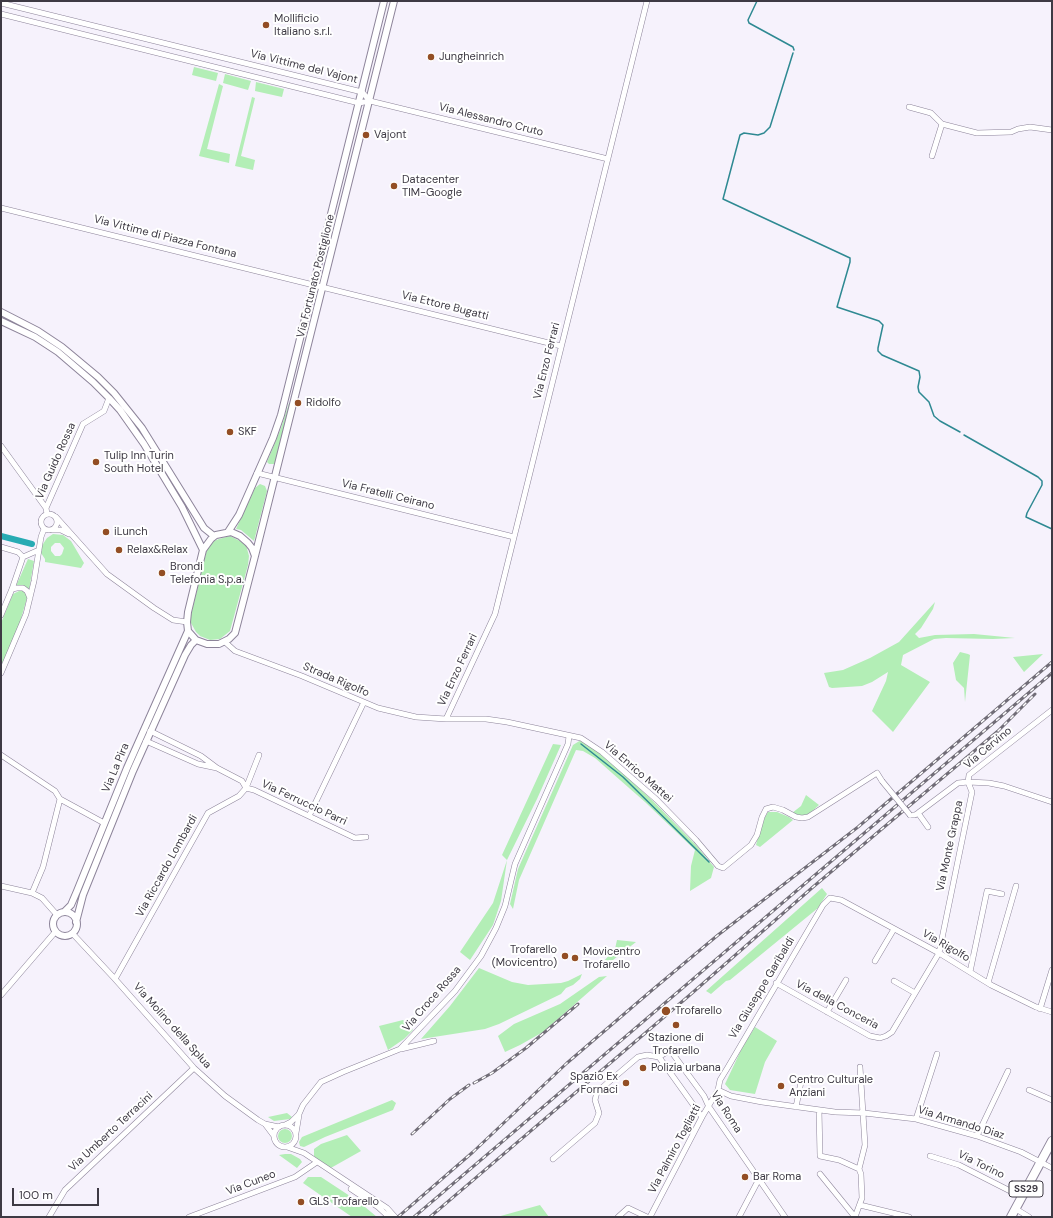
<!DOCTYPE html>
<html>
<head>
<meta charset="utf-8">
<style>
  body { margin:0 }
  #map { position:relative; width:1053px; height:1218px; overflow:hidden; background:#f6f2fc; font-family:"DM Sans",sans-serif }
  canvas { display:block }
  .frame { position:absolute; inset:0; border:2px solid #3e3a44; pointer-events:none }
  .scale { position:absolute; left:12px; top:1188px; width:87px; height:18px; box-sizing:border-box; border:2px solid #3e3a44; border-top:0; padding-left:5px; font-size:12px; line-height:14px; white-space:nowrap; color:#3e3a44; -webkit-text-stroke:3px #fff; paint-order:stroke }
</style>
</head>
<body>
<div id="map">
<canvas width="1053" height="1218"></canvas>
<div class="frame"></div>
<div class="scale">100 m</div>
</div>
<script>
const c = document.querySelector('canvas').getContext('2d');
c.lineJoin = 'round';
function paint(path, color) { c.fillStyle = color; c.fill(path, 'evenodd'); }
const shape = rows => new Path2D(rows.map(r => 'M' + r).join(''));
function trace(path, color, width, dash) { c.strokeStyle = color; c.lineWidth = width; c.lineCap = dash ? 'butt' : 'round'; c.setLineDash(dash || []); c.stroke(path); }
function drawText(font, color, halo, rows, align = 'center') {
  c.font = font + ' "DM Sans",sans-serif'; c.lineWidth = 4; c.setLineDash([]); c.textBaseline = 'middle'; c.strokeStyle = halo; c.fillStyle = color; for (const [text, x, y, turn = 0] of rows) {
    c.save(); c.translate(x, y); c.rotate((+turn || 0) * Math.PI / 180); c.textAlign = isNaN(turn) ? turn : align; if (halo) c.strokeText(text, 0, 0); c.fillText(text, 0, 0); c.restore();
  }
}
paint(shape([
  [194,67,218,73,216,81,192,75],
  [225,74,251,81,248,90,223,83],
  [256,82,284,89,282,97,255,91],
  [219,84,223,86,207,149,230,154,229,163,199,156],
  [252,97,255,98,241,156,255,160,253,170,235,166],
  [289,403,290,403,275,462,274,464,269,464,267,462,281,428],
  [260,484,265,486,267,491,254,541,241,530,236,529,255,488],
  [53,534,63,535,71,541,84,563,81,568,45,562,45,559,41,553,41,547,47,538],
  [55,543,60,543,64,548,62,554,60,556,55,556,51,551,51,547],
  [230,536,242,542,246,545,249,556,248,565,230,631,220,639,210,640,200,636,196,632,191,623,191,615,207,549,214,541,219,539],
  [28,559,34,561,29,590,22,586,16,586],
  [21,590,26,593,27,598,18,629,1,667,1,623,13,594],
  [935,602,933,609,921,628,915,634,919,638,935,635,974,634,1015,638,993,639,946,638,934,639,903,655,901,665,930,682,893,732,872,711,886,681,888,672,872,682,862,686,832,688,829,687,824,673,843,670,870,658,899,642],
  [960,652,968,654,970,655,965,702,964,688,956,680,953,663],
  [1043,654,1024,672,1013,657],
  [581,740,599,751,653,801,696,845,714,867,711,878,690,891,691,866,695,850,645,802,595,758,583,751,576,750,519,880,513,909,510,904,518,869,573,745],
  [553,744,561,745,537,799,507,860,501,901,493,925,470,960,460,952,493,903,507,860,502,855],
  [806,795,819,805,808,815,801,816,792,813,801,806],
  [768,812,777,812,789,817,793,820,760,847,756,845,762,822],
  [822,888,827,894,818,908,730,980,726,981,711,994,706,991],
  [617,940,636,942,604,967,602,963,615,949],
  [479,968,512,982,528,985,561,983,568,981,582,974,580,979,573,985,566,988,561,994,499,1024,485,1029,421,1039,450,1006],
  [607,976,543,1032,520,1045,505,1052,498,1036,514,1024,560,1004,599,977],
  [403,1020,413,1030,404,1039,388,1050,379,1026],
  [755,1027,777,1041,765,1062,755,1094,730,1090,725,1084,742,1048],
  [392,1100,396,1103,393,1110,325,1137,304,1147,300,1146,299,1142,302,1137],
  [287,1113,292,1117,290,1119,274,1121,268,1117],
  '278 1136a7 7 0 1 1 14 0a7 7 0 1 1-14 0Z',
  [347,1135,361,1151,329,1169,314,1156,314,1149,321,1144],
  [285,1154,291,1154,300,1159,302,1162,297,1168,279,1155],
  [308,1177,321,1177,359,1202,377,1217,352,1217,303,1183],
  [540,1205,549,1217,497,1217]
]), '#b3eeb6');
trace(shape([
  [757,1,748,20,749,23,793,47,794,50],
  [793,53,770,127,764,133,758,135,744,133,740,135,723,199,850,258,850,262,837,307,879,321,883,325,878,348,878,351,882,355,919,371,920,377,918,387,919,392,929,402,934,416,940,421,960,432],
  [964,435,1038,477,1042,481,1042,485,1027,513,1026,517,1052,529],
  [581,744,623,777,709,862]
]), '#2e8992', 1.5);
trace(shape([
  [1,536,32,544]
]), '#27abb3', 6);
const minor = shape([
  [1,3,362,92,370,101],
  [1,14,359,103,370,101,608,159],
  [909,107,931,113,942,124,932,156],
  [942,124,977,133,1011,132,1018,129,1030,127,1052,130],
  [1,208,561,346],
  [1,446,46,508],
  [257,473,514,537],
  '41 522a8 8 0 1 1 16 0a8 8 0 1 1-16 0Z',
  [47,514,46,508,83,424,104,411,109,398],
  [56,517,107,574,154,608,173,620,187,622],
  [52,530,61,530,69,534],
  [1,547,18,552,23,557],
  [12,589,17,588,23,588,27,591,30,598],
  [1,615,12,589,23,557,39,550],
  [225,642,235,651,302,676,378,708,416,717,446,719,486,719,507,722,581,738,602,752,657,800,696,840,718,866,723,868,751,845,757,835,762,817,766,809,773,807,783,810,796,817,802,818,808,817,877,773,882,781],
  [1,673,26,614,34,581,41,537,44,529],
  [446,719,495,614,647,1],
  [146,741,198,764,217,768,201,756,150,731],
  [1,755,55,791,60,799,43,867,32,893],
  [217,768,242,781,246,788,254,790,355,838,366,837],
  [60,799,104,823],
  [918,813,928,827],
  [910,815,915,815,918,813,958,783,968,782,969,775,1052,710],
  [309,816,364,702],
  [1,886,32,893,42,898,57,915],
  [72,933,115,979,194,1068,225,1096,258,1120,265,1124,279,1127],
  [875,961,894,929],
  [970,972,987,891,1002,894],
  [115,979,208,813,239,796,246,788,259,755],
  [894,981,915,993],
  [776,983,870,1036,880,1038,886,1036,892,1032,939,953,972,792,968,782,989,783,1004,786,1052,802],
  [988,983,1016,886],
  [1,995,56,931],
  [1040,1009,1052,970],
  [827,1012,846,980],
  [401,1049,434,1041],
  [718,1090,731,1096,762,1102,835,1112,864,1113,916,1119,977,1136,1021,1152,1052,1168],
  [1029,1090,1052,1100],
  [796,1107,801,1082],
  [819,1110,820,1156,839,1160,859,1169],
  [702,1117,659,1057,670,1050,704,1096,709,1107,785,1217],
  [916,1119,937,1054],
  [265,1124,274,1136],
  [285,1125,291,1122,299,1114,303,1105,321,1082,343,1072,400,1049,455,991,481,956,496,928,505,906,515,864,568,744,569,736],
  '274 1136a11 11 0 1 1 22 0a11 11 0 1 1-22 0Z',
  [296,1133,299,1115],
  [977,1136,1008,1071],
  [287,1147,304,1153,387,1208,395,1217],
  [930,1156,959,1165,1022,1197],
  [553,1159,595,1123,599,1113,595,1100,597,1092,638,1057,647,1055,659,1057],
  [820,1174,855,1217],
  [351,1189,378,1207,389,1217],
  [860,1205,909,1217],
  [1016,1209,1029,1217],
  [49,1217,65,1190,194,1068],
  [189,1217,295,1177,317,1162],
  [618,1217,628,1208,647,1217],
  [650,1217,702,1117,718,1090,720,1080,728,1067,823,905,830,898,841,900,939,953,991,985,1036,1007,1052,1012],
  [739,1217,759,1179],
  [855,1217,862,1198,861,1174,859,1169,865,1145,860,1067]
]);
const tertiary = shape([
  [1,312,38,331,62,347,98,377,114,393,142,428,204,528,214,536],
  [1,321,35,337,58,352,93,382,109,398,120,410,144,444,182,507,203,550],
  [228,532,239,515,273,438,281,415,384,1],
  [231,532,240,536,248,543,252,548,255,556,235,633,229,639,219,644,207,644,196,640,188,631,187,622,188,612,203,550,211,539,216,535,231,532],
  [255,556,394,1],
  [64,912,71,905,77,891,127,768,188,631],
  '53 924a12 12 0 1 1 24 0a12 12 0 1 1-24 0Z',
  [76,922,83,895,133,771,185,655,191,645,196,640]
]);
const primary = shape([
  [1011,1217,1052,1141]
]);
trace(minor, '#8d849a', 6);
trace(tertiary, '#8d849a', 8);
trace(primary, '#8d849a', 10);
trace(minor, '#fff', 5);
trace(tertiary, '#fff', 6);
trace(primary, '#fff', 8);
const rail = shape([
  [474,1083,492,1073,526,1048,578,1004],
  [412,1134,450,1099,469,1085],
  [398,1217,473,1152,567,1063,651,991,718,935,858,827,1052,662],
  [414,1217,1052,673],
  [430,1217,691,994,813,887,998,731,1035,694]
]);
trace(rail, '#716d77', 3);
trace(rail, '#fff', 1.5, [4.5]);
const minorBridge = shape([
  [882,781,910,815]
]);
trace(minorBridge, '#8d849a', 6, []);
trace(minorBridge, '#fff', 5);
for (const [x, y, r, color] of [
  [266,25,4,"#934e24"],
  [431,57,4,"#934e24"],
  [366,135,4,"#934e24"],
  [394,186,4,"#934e24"],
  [298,403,4,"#934e24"],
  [230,432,4,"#934e24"],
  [96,462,4,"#934e24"],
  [106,532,4,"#934e24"],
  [119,550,4,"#934e24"],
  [162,573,4,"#934e24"],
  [565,956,4,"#934e24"],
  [575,958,4,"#934e24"],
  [666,1011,5,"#934e24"],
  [676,1025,4,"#934e24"],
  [643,1068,4,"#934e24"],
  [626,1083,4,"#934e24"],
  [781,1086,4,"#934e24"],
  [745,1177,4,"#934e24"],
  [301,1202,4,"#934e24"]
]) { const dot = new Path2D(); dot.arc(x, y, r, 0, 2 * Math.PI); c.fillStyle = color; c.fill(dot); trace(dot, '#fff', 1.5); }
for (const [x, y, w] of [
  [1026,1189,34]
]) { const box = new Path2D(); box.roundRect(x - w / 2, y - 8, w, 16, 3); c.fillStyle = '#fff'; c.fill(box); trace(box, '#3e3a44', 1); }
drawText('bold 10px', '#3e3a44', null, [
  ["SS29",1026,1189]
]);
drawText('11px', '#3e3a44', '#fff', [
  ["Mollificio",274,19],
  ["Italiano s.r.l.",274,32],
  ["Jungheinrich",439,57],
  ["Vajont",374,135],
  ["Datacenter",402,180],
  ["TIM-Google",402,193],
  ["Ridolfo",306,403],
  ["SKF",238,432],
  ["Tulip Inn Turin",104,456],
  ["South Hotel",104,469],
  ["iLunch",114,532],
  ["Relax&Relax",127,550],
  ["Brondi",170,567],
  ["Telefonia S.p.a.",170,580],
  ["Trofarello",557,950,"right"],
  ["(Movicentro)",557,963,"right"],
  ["Movicentro",583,952],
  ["Trofarello",583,965],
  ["Trofarello",675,1011],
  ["Stazione di",676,1038,"center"],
  ["Trofarello",676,1051,"center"],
  ["Polizia urbana",651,1068],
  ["Spazio Ex",618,1077,"right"],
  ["Fornaci",618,1090,"right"],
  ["Centro Culturale",789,1080],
  ["Anziani",789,1093],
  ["Bar Roma",753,1177],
  ["GLS Trofarello",309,1202]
], 'left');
drawText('11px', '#3e3a44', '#fff', [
  ["Via Vittime del Vajont",304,67,14],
  ["Via Alessandro Cruto",491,120,14],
  ["Via Vittime di Piazza Fontana",165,237,14],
  ["Via Fortunato Postiglione",316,276,-76],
  ["Via Ettore Bugatti",445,306,14],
  ["Via Enzo Ferrari",547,361,-76],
  ["Via Guido Rossa",56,461,-66],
  ["Via Fratelli Ceirano",388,495,14],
  ["Via Enzo Ferrari",458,670,-65],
  ["Strada Rigolfo",336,680,23],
  ["Via Cervino",988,748,-40],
  ["Via La Pira",116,768,-67],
  ["Via Enrico Mattei",638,772,41],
  ["Via Ferruccio Parri",304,803,25],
  ["Via Monte Grappa",950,846,-78],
  ["Via Riccardo Lombardi",167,866,-61],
  ["Via Rigolfo",946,946,30],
  ["Via Giuseppe Garibaldi",762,988,-59],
  ["Via Croce Rossa",432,999,-49],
  ["Via della Conceria",837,1005,28],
  ["Via Molino della Splua",172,1026,48],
  ["Via Roma",726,1112,57],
  ["Via Armando Diaz",961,1123,17],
  ["Via Umberto Terracini",111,1132,-43],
  ["Via Palmiro Togliatti",675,1149,-62],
  ["Via Torino",981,1165,26],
  ["Via Cuneo",251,1183,-21]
]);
</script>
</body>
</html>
